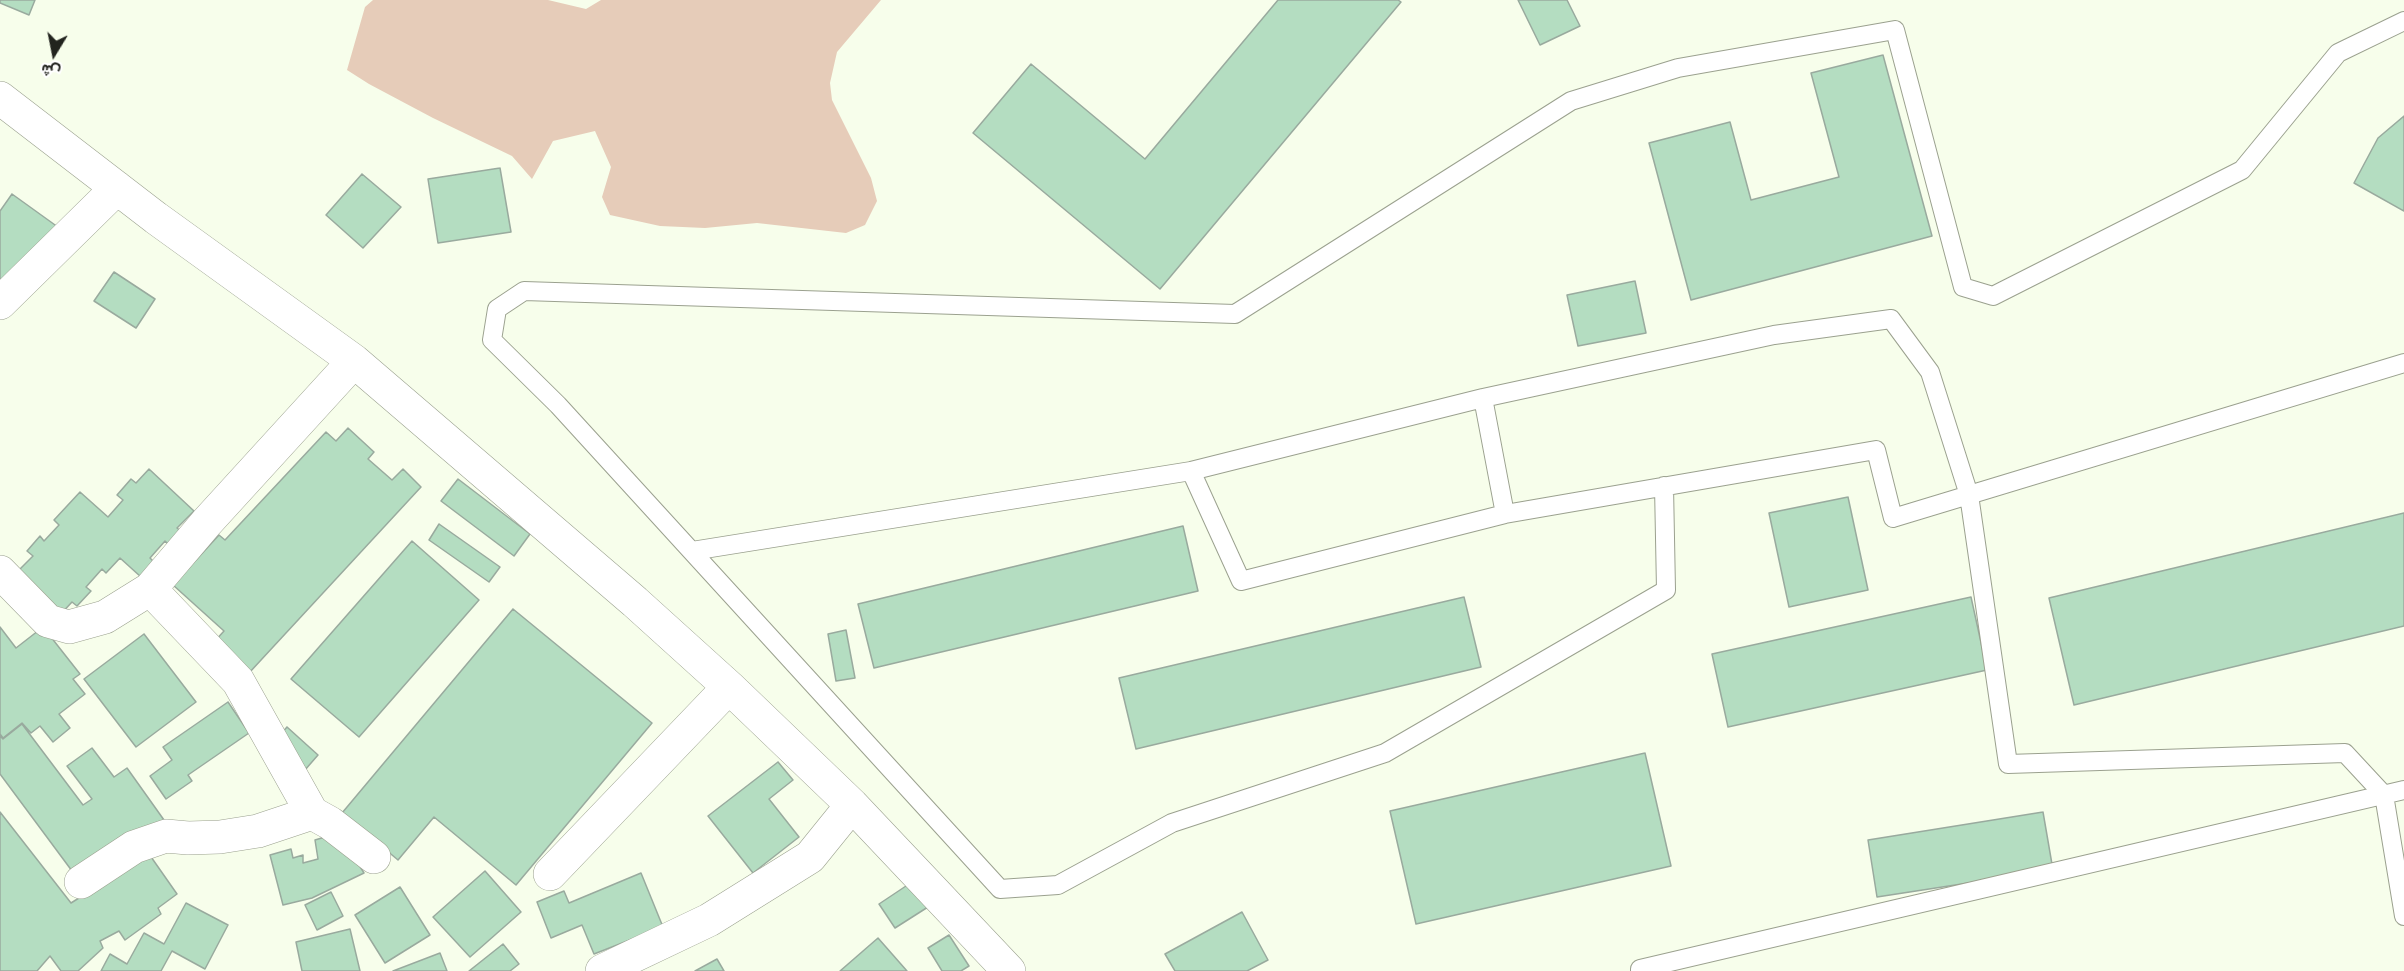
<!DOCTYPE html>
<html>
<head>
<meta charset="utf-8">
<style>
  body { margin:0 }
  #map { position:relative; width:2404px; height:971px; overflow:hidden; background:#f7feeb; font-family:"Noto Serif",Vazirmatn,serif }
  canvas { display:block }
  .north { position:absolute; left:24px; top:24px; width:60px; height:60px; -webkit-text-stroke:4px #fff; paint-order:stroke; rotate:190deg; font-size:16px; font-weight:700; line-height:24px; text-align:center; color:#22241e }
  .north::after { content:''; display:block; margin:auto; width:21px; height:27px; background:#22241e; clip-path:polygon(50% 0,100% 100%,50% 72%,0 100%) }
</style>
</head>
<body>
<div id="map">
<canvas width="2404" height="971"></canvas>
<div class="north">ش</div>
</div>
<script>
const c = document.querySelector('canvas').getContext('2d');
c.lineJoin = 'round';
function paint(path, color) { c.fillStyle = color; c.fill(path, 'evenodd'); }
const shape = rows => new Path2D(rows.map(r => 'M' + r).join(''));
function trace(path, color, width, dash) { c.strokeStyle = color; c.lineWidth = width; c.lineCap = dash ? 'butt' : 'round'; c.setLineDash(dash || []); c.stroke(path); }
paint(shape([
  [373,0,548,0,586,9,601,0,881,0,837,52,830,83,832,100,871,178,877,201,865,225,846,233,757,223,705,228,660,226,610,215,602,197,611,167,595,131,553,141,532,179,512,156,433,118,369,84,347,70,365,7]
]), '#e6ccb9');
const building = shape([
  [0,0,35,0,29,15,0,3,0,0],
  [1278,0,1398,0,1401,2,1160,289,973,133,1031,64,1145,159,1278,0],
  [1518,0,1567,0,1580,26,1540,45,1518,0],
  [1883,55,1932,236,1691,300,1649,143,1730,122,1751,200,1839,177,1811,73,1883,55],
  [2404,116,2404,211,2354,183,2378,138,2404,116],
  [500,168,511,232,438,243,428,179,500,168],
  [362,174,401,207,363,248,326,215,362,174],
  [12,194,69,235,25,297,0,279,0,211,12,194],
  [114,272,155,299,136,328,94,301,114,272],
  [1635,281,1646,333,1578,346,1567,295,1635,281],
  [348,428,374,452,368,459,392,480,403,469,421,487,249,673,214,642,224,631,173,585,219,535,225,540,326,432,336,441,348,428],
  [149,469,194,511,177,528,182,532,169,545,165,541,150,558,154,562,141,577,120,558,106,573,102,569,86,587,91,591,77,606,72,602,59,616,14,575,33,556,27,551,40,536,44,541,59,525,54,520,80,492,108,517,123,500,117,495,131,479,136,483,149,469],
  [458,479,530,534,514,556,441,501,458,479],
  [1848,497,1868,590,1789,607,1769,513,1848,497],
  [2404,513,2404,626,2074,705,2049,598,2404,513],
  [439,524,500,567,489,582,429,540,439,524],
  [1183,526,1198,591,874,668,858,604,1183,526],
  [412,541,479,600,359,737,291,679,412,541],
  [1464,597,1481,667,1136,749,1119,678,1464,597],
  [1971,597,1987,670,1728,727,1712,654,1971,597],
  [513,609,652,723,516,885,434,817,398,860,342,813,513,609],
  [0,627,16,648,43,627,80,674,73,679,85,694,59,714,70,728,53,742,40,726,31,733,22,723,3,738,0,734,0,627],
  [846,630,855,678,836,681,828,634,846,630],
  [144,634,196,702,136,747,84,679,144,634],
  [228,702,249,733,188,775,192,781,166,799,150,776,172,760,163,747,228,702],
  [22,724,83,805,92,799,67,766,92,748,114,777,127,768,164,820,75,875,0,774,0,736,3,739,22,724],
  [287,727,318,755,298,778,266,751,287,727],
  [1645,753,1671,866,1416,924,1390,811,1645,753],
  [778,762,793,780,769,799,799,837,753,873,708,816,778,762],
  [0,812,71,903,149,854,177,894,158,908,161,914,125,940,119,931,100,941,103,948,78,971,61,971,50,956,37,971,0,971,0,812],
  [2043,812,2053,870,1877,897,1868,840,2043,812],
  [335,834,348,847,364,873,312,898,283,905,270,855,291,849,293,858,303,855,303,863,318,859,315,840,335,834],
  [485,871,521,912,470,957,433,917,485,871],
  [641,873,663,927,594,954,582,925,551,938,537,902,564,891,569,903,641,873],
  [912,882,928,907,895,928,879,904,912,882],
  [400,887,430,935,385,963,355,915,400,887],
  [331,892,343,916,317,930,305,905,331,892],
  [186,903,228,925,205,969,172,951,161,971,101,971,110,954,127,964,144,933,164,944,186,903],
  [1242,912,1268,960,1247,971,1175,971,1165,954,1242,912],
  [350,929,360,971,302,971,296,942,350,929],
  [949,935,969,966,961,971,942,971,928,948,949,935],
  [878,938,907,971,840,971,878,938],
  [503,944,519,964,510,971,469,971,503,944],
  [440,953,447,971,393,971,440,953],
  [717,959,724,971,695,971,717,959]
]);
paint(building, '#b4ddc1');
trace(building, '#99aa9e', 1.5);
const lane = shape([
  [1483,398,1505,514],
  [1191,471,1241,581,1505,514,1876,450,1893,518,2404,363],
  [1664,486,1666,590,1385,753,1172,823,1058,885,1000,889,558,405,492,340,497,309,524,291,1235,314,1571,101,1678,68,1895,30,1963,287,1993,296,2242,170,2338,53,2404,21],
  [692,551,1191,471,1483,398,1774,335,1891,319,1930,372,1969,495,2008,764,2345,753,2384,795,2404,916],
  [1640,971,1640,969,2404,790]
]);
const street = shape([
  [0,98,156,218,354,361,635,602,729,687,852,805,1009,971],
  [0,303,117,188],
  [0,572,48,621,69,627,105,617,150,589,207,522,354,361],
  [312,813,330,823,374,857],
  [550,874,729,687],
  [81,882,134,847,166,836,188,838,220,837,258,831,312,813,238,681,150,589],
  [602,971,709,920,810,857,852,805]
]);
trace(lane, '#9ba18f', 20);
trace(street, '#9ba18f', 34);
trace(lane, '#fff', 18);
trace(street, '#fff', 33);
</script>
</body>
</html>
